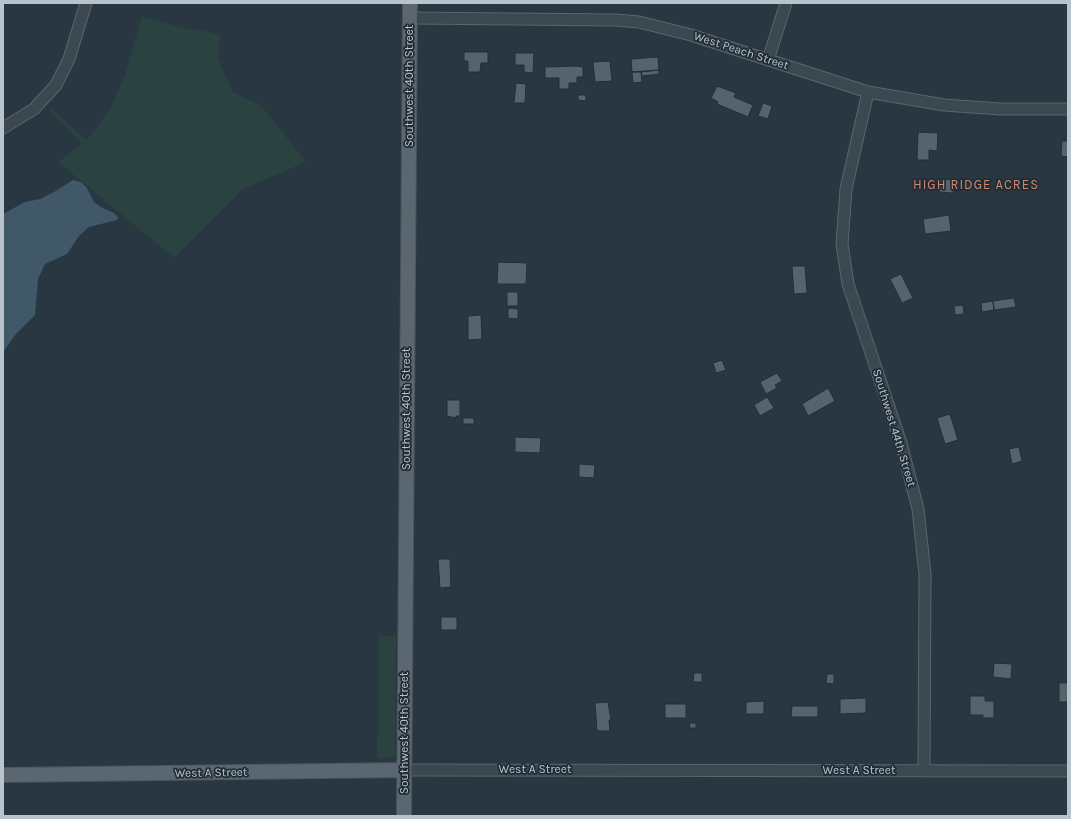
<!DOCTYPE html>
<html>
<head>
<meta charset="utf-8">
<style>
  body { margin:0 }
  #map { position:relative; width:1071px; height:819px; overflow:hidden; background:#283741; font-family:Karla,sans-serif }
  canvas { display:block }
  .frame { position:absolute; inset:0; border:4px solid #b9c3cb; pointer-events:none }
</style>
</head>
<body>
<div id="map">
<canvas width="1071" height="819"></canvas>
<div class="frame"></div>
</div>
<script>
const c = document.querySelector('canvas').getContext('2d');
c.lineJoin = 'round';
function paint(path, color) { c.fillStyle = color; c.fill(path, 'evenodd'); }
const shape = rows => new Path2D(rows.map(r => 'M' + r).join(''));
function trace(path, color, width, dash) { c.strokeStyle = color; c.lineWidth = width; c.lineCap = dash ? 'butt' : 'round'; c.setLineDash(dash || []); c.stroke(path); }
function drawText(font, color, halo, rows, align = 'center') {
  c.font = font + ' Karla,sans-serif'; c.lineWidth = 3.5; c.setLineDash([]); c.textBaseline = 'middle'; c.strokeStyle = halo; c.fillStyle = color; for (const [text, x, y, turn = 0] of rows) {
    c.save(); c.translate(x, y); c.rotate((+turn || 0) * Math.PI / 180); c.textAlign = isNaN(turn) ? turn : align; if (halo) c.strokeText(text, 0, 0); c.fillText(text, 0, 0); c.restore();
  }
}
paint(shape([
  [142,16,190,30,201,30,220,35,218,58,233,92,262,106,306,162,243,189,174,258,58,162,82,144,49,110,51,108,87,140,110,109,125,75],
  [379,635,396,636,395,758,377,758]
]), '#2a4240');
paint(shape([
  [73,180,81,182,87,188,94,202,101,207,114,213,118,217,117,220,89,227,79,236,67,254,45,264,38,279,35,315,15,335,3,352,3,214,25,202,40,199,54,192]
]), '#405868');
const building = shape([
  [464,52,488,52,488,63,481,63,480,72,468,72,468,61,464,61,464,52],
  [515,53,534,53,533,73,524,72,524,65,515,65,515,53],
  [658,57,659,70,632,72,631,59,658,57],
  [610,61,612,81,595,82,593,62,610,61],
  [577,66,583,67,583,77,577,77,577,83,569,83,569,89,559,89,559,78,545,78,545,67,577,66],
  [659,70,659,74,642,76,641,72,659,70],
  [632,72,641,72,642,82,633,83,632,72],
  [516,83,526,84,525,103,514,103,516,83],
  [717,86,736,93,734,97,753,105,748,117,717,104,718,102,711,98,717,86],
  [578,95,586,95,586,101,578,100,578,95],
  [763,103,772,106,768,119,758,116,763,103],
  [918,132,938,133,937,151,929,150,929,160,917,160,918,132],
  [1062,141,1068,141,1068,157,1061,156,1062,141],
  [939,179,954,180,953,193,939,192,939,179],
  [949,215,951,231,925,234,923,219,949,215],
  [498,262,527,263,526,284,497,284,498,262],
  [792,266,805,266,807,293,794,294,792,266],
  [901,274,913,298,902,303,890,279,901,274],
  [507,292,518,292,518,306,507,306,507,292],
  [1014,298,1016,307,994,310,993,301,1014,298],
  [993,301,994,310,982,312,981,303,993,301],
  [963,305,964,314,955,315,954,306,963,305],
  [508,308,518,309,518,319,508,318,508,308],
  [481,315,482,339,468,340,468,316,481,315],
  [722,360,726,370,716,373,713,363,722,360],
  [777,373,782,381,775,385,777,388,766,394,760,382,777,373],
  [828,388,835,401,808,416,802,404,828,388],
  [767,397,774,408,760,416,754,405,767,397],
  [447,400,460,400,460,416,456,416,456,418,447,416,447,400],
  [950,414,958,440,945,444,937,418,950,414],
  [463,418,474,418,474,424,463,424,463,418],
  [515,437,541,438,540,453,515,452,515,437],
  [1019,447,1022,461,1012,464,1009,449,1019,447],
  [579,464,595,465,594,478,579,477,579,464],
  [438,559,450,559,451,587,440,588,438,559],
  [441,617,457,617,457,630,441,630,441,617],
  [994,663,1012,664,1011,679,993,677,994,663],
  [694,673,702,673,702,682,693,682,694,673],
  [827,674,834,674,834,684,826,683,827,674],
  [1059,683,1068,683,1068,702,1059,702,1059,683],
  [970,696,985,696,985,701,994,701,994,718,983,718,983,715,970,715,970,696],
  [866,698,866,713,840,714,840,699,866,698],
  [764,701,764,714,746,714,746,702,764,701],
  [608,702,611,720,609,720,610,731,597,731,595,703,608,702],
  [665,704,686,704,686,718,665,718,665,704],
  [792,706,818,706,818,717,791,717,792,706],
  [690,723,696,723,696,728,689,728,690,723]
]);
paint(building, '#54646d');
trace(building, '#232f38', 1);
const minor = shape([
  [410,18,616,20,639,22,691,35,868,92,944,105,1000,109,1068,109],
  [768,60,786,3],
  [868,92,846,189,842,244,848,284,901,443,918,509,925,574,924,771],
  [3,128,34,109,56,85,69,59,86,3],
  [404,770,1068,771]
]);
const major = shape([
  [3,775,404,770],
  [404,816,410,3]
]);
trace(minor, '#5a666e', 13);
trace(major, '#49545d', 16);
trace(minor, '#3c4850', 11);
trace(major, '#5b6770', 14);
drawText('12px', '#b9c3cb', '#212d36', [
  ["West Peach Street",741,51,18],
  ["Southwest 40th Street",410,86,-90],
  ["Southwest 40th Street",407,409,-90],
  ["Southwest 44th Street",894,428,73],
  ["Southwest 40th Street",405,733,-90],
  ["West A Street",535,770],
  ["West A Street",859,771],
  ["West A Street",211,773,-1]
]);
c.letterSpacing = '1px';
drawText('13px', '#cf8970', '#212d36', [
  ["HIGH RIDGE ACRES",976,185]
]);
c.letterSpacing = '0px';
</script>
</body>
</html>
